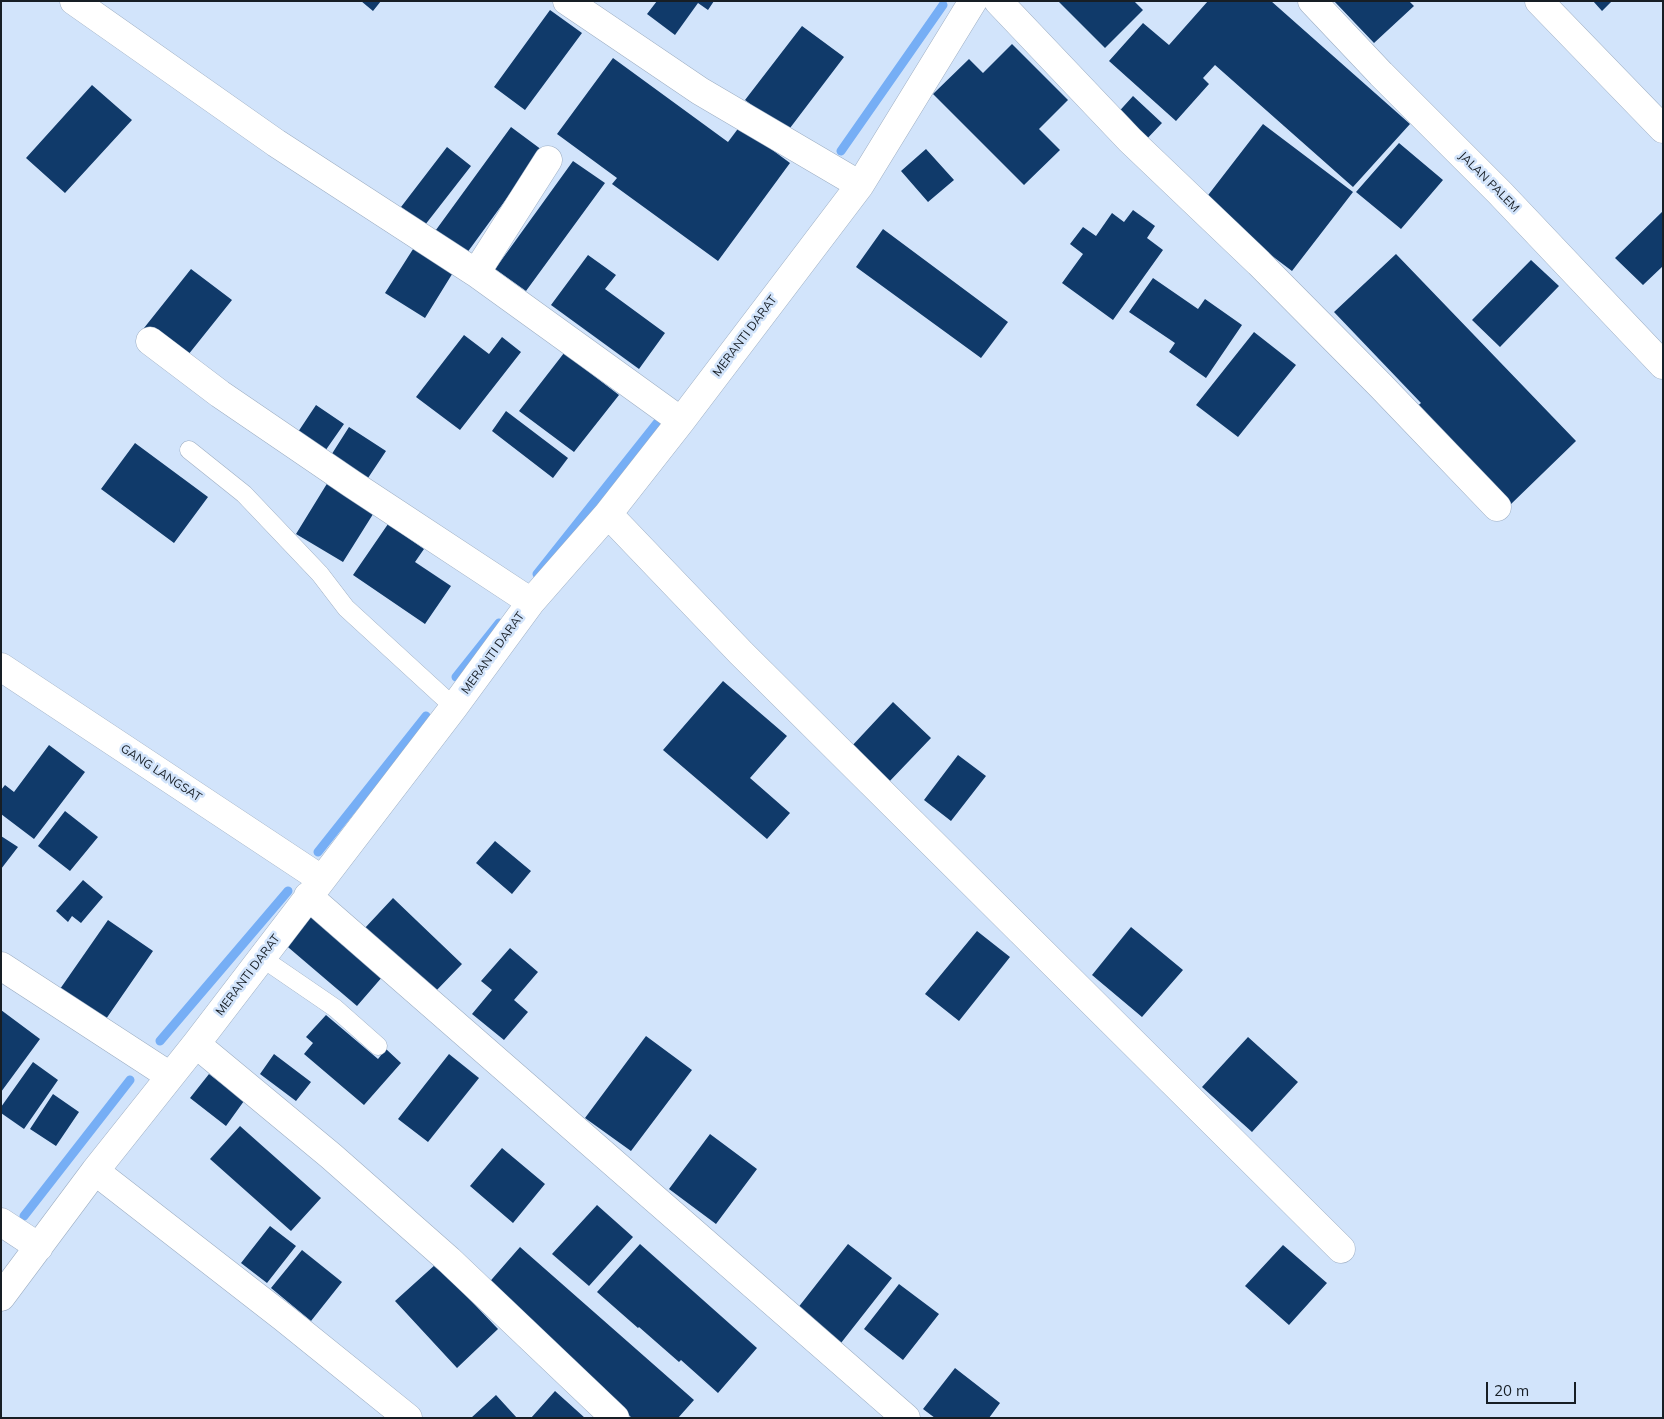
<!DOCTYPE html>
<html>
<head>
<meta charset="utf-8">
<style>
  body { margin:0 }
  #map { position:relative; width:1664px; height:1419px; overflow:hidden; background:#d2e4fb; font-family:Mulish,sans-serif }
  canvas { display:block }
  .frame { position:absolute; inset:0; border:2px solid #171e25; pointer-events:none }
  .scale { position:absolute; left:1486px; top:1382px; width:90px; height:22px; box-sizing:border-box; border:2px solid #171e25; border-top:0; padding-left:6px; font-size:15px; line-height:18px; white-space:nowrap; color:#171e25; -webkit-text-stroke:4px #d2e4fb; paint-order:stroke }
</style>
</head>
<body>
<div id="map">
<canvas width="1664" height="1419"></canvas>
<div class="frame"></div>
<div class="scale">20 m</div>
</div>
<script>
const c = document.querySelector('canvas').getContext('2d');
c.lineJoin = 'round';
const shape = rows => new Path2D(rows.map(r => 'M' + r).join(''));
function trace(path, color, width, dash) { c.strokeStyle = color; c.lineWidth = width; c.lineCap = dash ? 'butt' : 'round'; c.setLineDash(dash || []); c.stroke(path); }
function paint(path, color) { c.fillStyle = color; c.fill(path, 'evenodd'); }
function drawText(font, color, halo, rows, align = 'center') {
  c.font = font + ' Mulish,sans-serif'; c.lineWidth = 5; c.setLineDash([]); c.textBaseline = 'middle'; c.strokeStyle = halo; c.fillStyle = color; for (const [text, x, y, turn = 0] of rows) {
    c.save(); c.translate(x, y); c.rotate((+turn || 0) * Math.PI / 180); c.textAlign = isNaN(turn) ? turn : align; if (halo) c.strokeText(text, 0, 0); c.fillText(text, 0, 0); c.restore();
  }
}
trace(shape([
  [841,151,943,5],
  [537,574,657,423],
  [456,677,499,623],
  [318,852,426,716],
  [160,1041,288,891],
  [24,1216,130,1080]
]), '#76aef5', 9);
paint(shape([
  [361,1,381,1,373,11],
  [657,1,714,1,708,10,698,3,675,35,647,14],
  [1058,1,1134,1,1143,10,1105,48],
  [1208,1,1271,1,1410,124,1353,187,1215,65,1203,78,1209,84,1176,121,1109,61,1143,23,1169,45],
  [1334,1,1409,1,1414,6,1374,43],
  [1593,1,1612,1,1602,11],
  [550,10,582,33,525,110,494,87],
  [802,26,844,57,787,132,745,100],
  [1012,44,1068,100,1039,129,1060,150,1024,185,933,94,969,59,983,73],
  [613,58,728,142,740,126,790,163,718,261,612,184,617,178,557,134],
  [92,85,132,120,65,193,26,158],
  [1133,96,1162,123,1143,143,1114,117],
  [1263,124,1353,192,1292,271,1202,203],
  [511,127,542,150,464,257,433,234],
  [1399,143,1443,180,1401,229,1356,192],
  [447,147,471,166,425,225,401,207],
  [926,149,954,180,928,202,901,171],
  [573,161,605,183,526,291,495,269],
  [1133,210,1155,226,1147,238,1163,250,1113,320,1062,283,1083,254,1070,244,1083,227,1096,236,1112,213,1124,222],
  [1663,211,1663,266,1643,285,1615,258],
  [883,229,1008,322,981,358,856,267],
  [415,246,454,271,425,318,385,293],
  [1396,254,1576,441,1509,506,1415,408,1421,403,1334,312],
  [588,255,616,275,605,289,665,333,639,369,551,305],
  [1531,260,1559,286,1500,347,1472,320],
  [191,269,232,300,184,360,144,328],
  [1153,278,1198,309,1205,299,1242,325,1206,378,1169,352,1175,343,1129,312],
  [1254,332,1296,365,1238,437,1196,405],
  [464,335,489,354,502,337,521,352,460,430,416,397],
  [564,353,619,395,574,452,519,411],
  [316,405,344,424,323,454,296,435],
  [506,411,568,458,553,478,492,431],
  [349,427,386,451,364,484,328,460],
  [135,443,208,497,174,543,101,489],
  [328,482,375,511,343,562,296,534],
  [388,524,424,549,415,562,451,586,425,624,353,575],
  [723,681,787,736,750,778,790,813,767,839,663,750],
  [893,702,931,738,887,784,850,748],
  [49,745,85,772,34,839,1,814,1,790,5,785,14,792],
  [958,755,986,776,951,821,924,800],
  [65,811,98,837,70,871,38,846],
  [1,836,18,847,1,869],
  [495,841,531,871,512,894,476,863],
  [83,880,103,897,81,923,72,916,68,922,56,911],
  [393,898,462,964,433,994,364,929],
  [308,913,383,976,357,1006,282,942],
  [108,920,153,951,106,1019,60,989],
  [1131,927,1183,970,1142,1017,1092,975],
  [977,931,1010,957,959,1021,925,994],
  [510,948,538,972,514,1000,528,1012,504,1040,472,1014,492,990,481,981],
  [1,1010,40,1039,1,1092],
  [326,1015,378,1059,386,1049,401,1063,364,1105,304,1054,313,1043,306,1037],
  [646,1036,692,1070,631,1151,585,1118],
  [1248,1037,1298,1082,1252,1132,1202,1087],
  [274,1054,311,1082,296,1101,260,1074],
  [449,1054,479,1078,428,1142,398,1119],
  [33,1062,58,1080,24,1129,1,1113,1,1107],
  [209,1074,244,1101,226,1126,190,1098],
  [53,1094,79,1112,56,1146,30,1129],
  [240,1126,321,1198,291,1231,210,1159],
  [710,1134,757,1169,716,1224,669,1189],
  [502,1148,545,1184,513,1223,470,1186],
  [597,1205,633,1237,589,1286,552,1254],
  [270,1226,296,1246,267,1283,241,1263],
  [640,1244,757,1348,718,1393,681,1360,679,1362,639,1327,638,1328,597,1292],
  [848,1244,892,1278,841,1343,797,1309],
  [1283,1245,1327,1283,1289,1325,1245,1286],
  [520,1247,694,1400,678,1418,632,1418,603,1392,605,1389,546,1336,486,1286],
  [302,1250,342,1282,311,1321,271,1288],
  [436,1264,498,1329,457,1368,395,1301],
  [899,1284,939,1314,903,1360,864,1329],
  [955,1368,1000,1403,989,1418,935,1418,923,1409],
  [555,1391,585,1418,531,1418],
  [496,1395,517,1418,471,1418]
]), '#103a6a');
const lane = shape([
  [189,450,244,494,320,574,346,608,454,707],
  [262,958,335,1008,378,1046]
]);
const street = shape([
  [74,1,276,143,476,273,681,421],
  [567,1,700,91,860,185],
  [998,1,1130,140,1259,263,1381,386,1497,507],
  [1312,1,1381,74,1500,193,1663,365],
  [1539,1,1663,129],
  [476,273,548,160],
  [150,341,220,394,352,484,531,602],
  [608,514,741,653,1341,1249],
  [1,667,321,879],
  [308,896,906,1418],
  [1,966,170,1076],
  [196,1044,331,1156,449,1260,615,1418],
  [95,1171,284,1318,408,1418],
  [1,1222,39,1247],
  [1,1297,95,1171,196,1044,454,707,531,602,608,514,681,421,860,185,973,1]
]);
trace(lane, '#9daec3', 19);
trace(street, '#9daec3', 29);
trace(lane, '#fff', 18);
trace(street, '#fff', 28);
drawText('12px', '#171e25', '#d2e4fb', [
  ["JALAN PALEM",1489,182,45],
  ["MERANTI DARAT",745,336,-53],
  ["MERANTI DARAT",493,653,-54],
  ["GANG LANGSAT",161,773,33],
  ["MERANTI DARAT",248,975,-53]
]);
</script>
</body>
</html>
